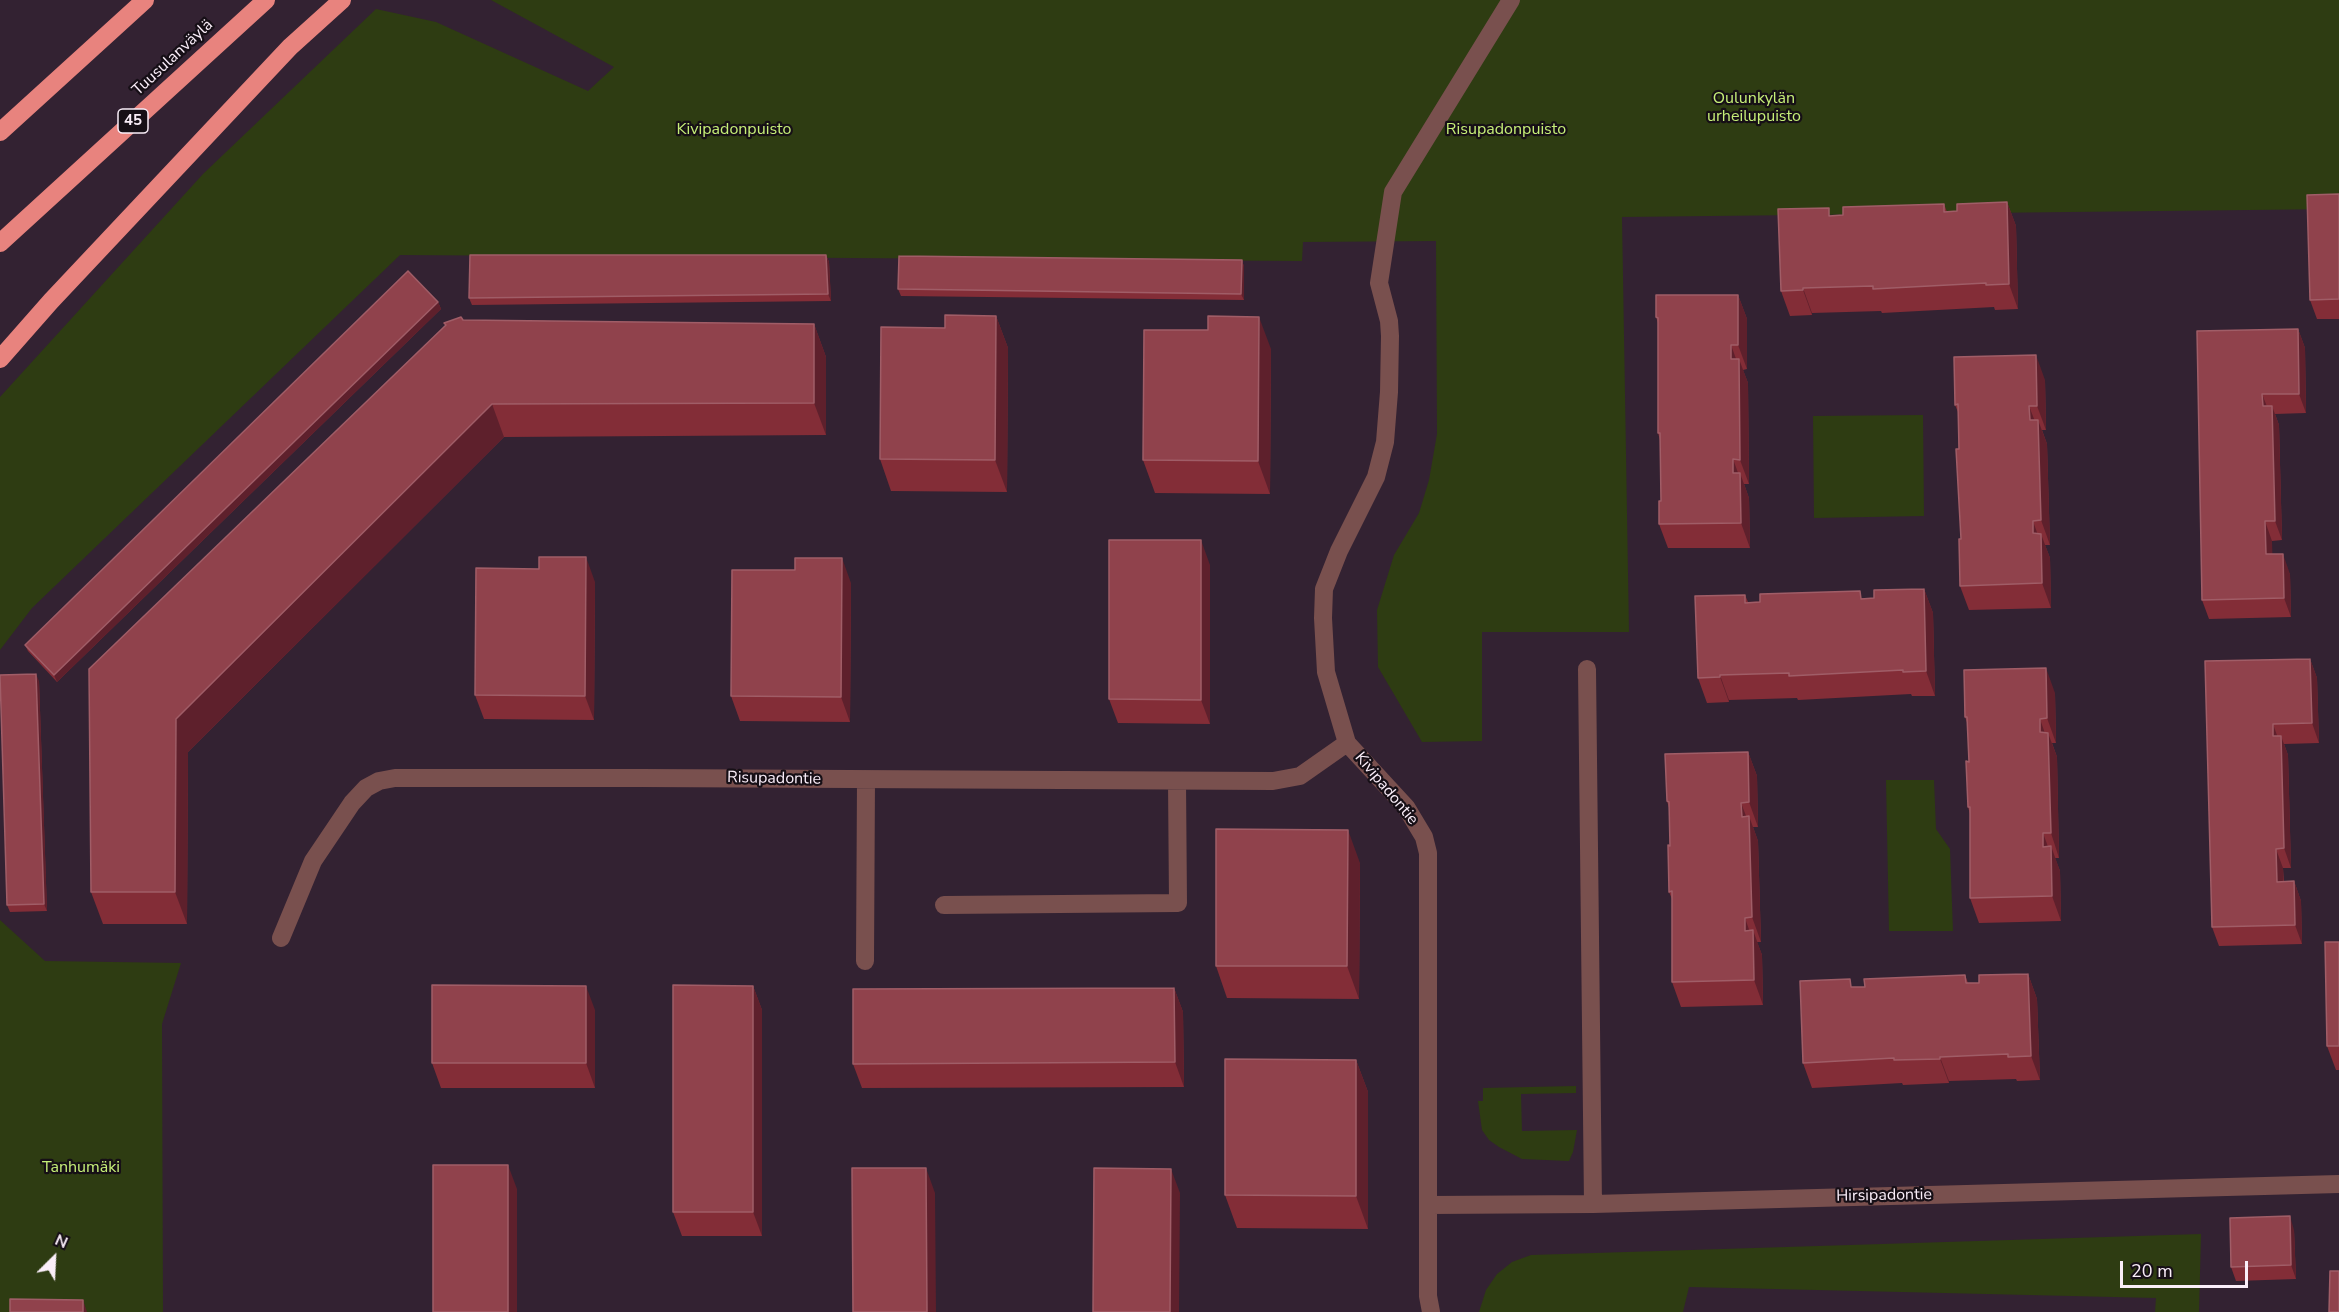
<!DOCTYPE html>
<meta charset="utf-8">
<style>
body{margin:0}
#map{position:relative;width:2339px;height:1312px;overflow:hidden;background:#332232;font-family:"Nunito Sans",sans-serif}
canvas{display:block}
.north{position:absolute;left:24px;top:1228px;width:60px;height:60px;-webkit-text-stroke:4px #160f16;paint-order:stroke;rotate:24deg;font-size:16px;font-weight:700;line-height:24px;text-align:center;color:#faeef9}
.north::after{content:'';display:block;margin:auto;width:21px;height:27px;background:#faeef9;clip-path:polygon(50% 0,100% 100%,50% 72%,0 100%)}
.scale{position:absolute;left:2120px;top:1261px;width:128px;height:27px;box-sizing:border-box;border:3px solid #faeef9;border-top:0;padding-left:8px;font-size:18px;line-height:21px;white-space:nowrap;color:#faeef9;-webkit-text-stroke:4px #160f16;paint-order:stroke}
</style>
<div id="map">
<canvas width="2339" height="1312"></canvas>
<div class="north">N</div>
<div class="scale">20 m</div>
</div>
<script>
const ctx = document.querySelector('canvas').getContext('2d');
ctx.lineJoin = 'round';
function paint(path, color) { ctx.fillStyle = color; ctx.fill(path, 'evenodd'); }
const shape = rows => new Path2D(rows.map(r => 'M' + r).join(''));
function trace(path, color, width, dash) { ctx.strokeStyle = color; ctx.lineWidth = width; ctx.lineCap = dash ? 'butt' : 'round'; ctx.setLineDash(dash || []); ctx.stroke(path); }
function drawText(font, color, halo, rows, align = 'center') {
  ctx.font = font + ' "Nunito Sans",sans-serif'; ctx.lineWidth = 4.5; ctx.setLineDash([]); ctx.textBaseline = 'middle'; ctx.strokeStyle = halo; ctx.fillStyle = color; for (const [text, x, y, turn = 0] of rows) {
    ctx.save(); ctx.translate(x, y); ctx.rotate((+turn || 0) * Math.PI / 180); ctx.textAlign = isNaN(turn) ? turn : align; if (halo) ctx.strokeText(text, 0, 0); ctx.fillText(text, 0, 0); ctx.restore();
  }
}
const green = shape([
 [491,0,2339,0,2339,209,1622,217,1629,632,1482,632,1482,741,1422,742,1378,667,1377,610,1394,555,1419,513,1429,480,1437,434,1436,241,1303,242,1302,261,400,255,32,608,0,650,0,397,203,174,376,9,436,22,588,91,614,67],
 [1923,415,1924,516,1814,518,1813,416],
 [1886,780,1934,780,1936,829,1950,849,1953,931,1889,931],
 [0,920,45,961,181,963,162,1024,163,1312,0,1312],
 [1576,1086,1576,1093,1521,1094,1522,1131,1577,1130,1573,1152,1569,1161,1522,1159,1499,1147,1489,1140,1482,1130,1478,1101,1483,1101,1483,1088],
 [2201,1234,2199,1312,2155,1312,2156,1298,1689,1287,1683,1312,1479,1312,1486,1290,1497,1274,1512,1262,1531,1255]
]);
const minor = shape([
 [1587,669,1593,1204],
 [944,905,1178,903,1177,782],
 [281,938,313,861,352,803,366,788,379,781,395,778,641,778,1273,781,1300,776,1347,743],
 [865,961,866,780],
 [1429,1205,1593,1204,2339,1184],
 [1431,1312,1428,1296,1428,853,1424,837,1406,807,1347,743,1326,672,1323,618,1324,589,1339,551,1376,477,1385,442,1389,392,1390,336,1389,321,1379,283,1393,192,1511,0]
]);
const highway = shape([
 [0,132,145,0],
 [0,243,266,0],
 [0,359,51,301,290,47,342,0]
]);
const wall = shape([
 [2339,194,2339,319,2317,319,2310,300],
 [2007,202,2016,226,2018,309,1995,310,1994,307,1882,313,1881,311,1812,313,1812,315,1790,316,1781,291,1832,216,1944,204,1947,212,1957,211],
 [826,255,829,262,831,301,472,305,469,298],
 [1242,260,1244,267,1244,300,901,296,898,289],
 [1738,295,1747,319,1747,369,1743,370,1748,383,1749,484,1744,484,1749,498,1750,548,1668,548,1659,524,1661,501,1660,440,1658,433,1658,323,1656,317],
 [438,302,441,309,57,682,28,651,25,645],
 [996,316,1008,348,1007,492,891,491,880,459,945,328],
 [463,320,814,324,826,357,826,435,504,437,188,752,187,924,103,924,91,892,446,326,444,323],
 [2298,329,2305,348,2306,413,2275,414,2279,425,2282,540,2272,541,2272,554,2290,574,2291,617,2209,619,2202,600,2197,331],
 [1208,330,1271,349,1270,494,1155,493,1143,460],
 [2045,380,2046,430,2042,430,2047,444,2050,545,2045,545,2050,558,2051,608,1969,610,1960,586,1961,539,1958,412,1955,405],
 [1210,565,1210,724,1118,723,1109,699],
 [595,582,594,720,484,719,475,695],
 [851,583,850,722,740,721,731,696],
 [1924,589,1933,613,1935,696,1912,696,1911,694,1798,700,1797,698,1729,700,1729,702,1707,703,1698,678,1745,595,1748,602,1874,598],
 [2310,659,2317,678,2319,743,2284,744,2288,755,2291,868,2283,868,2284,882,2294,881,2301,901,2302,944,2219,946,2212,927,2205,661],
 [39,681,47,911,10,912,7,905],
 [2055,693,2056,743,2052,743,2057,757,2059,858,2055,858,2060,871,2061,921,1979,923,1970,898,1970,814,1968,807,1969,762,1968,725,1965,717],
 [1748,752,1757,776,1758,827,1753,827,1758,841,1761,942,1757,942,1762,955,1763,1005,1681,1007,1672,982,1672,899,1669,892,1670,846,1669,808,1667,801],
 [1360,863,1359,999,1227,998,1216,966],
 [2339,942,2339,1070,2336,1070,2327,1046],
 [2028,974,2037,999,2040,1080,2017,1081,2016,1079,1949,1081,1949,1083,1903,1085,1902,1083,1812,1088,1803,1063,1865,987,1965,975,1968,983,1979,983],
 [753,986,762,1010,762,1236,682,1236,673,1212],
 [1174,988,1183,1012,1184,1087,862,1088,853,1064],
 [595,1010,595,1088,441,1088,432,1063],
 [1356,1060,1368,1092,1368,1229,1237,1228,1225,1195],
 [2294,1230,2296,1279,2236,1281,2231,1267]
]);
const shadedWall = shape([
 [2007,202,2016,226,2018,309,2009,284],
 [826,255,829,262,831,301,828,294],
 [1242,260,1244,267,1244,300,1241,294],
 [1803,288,1812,313,1812,315,1803,290],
 [1738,295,1747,319,1747,369,1738,345],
 [438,302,441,309,57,682,54,675],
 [996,316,1008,348,1007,492,995,460],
 [1259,317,1271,349,1270,494,1258,461],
 [814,324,826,357,826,435,814,403],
 [2298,329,2305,348,2306,413,2299,394],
 [1731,345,1739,367,1739,359,1748,383,1749,484,1740,460,1731,359],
 [2036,355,2045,380,2046,430,2037,406],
 [2262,394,2270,414,2263,406],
 [492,404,504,437,188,752,187,924,175,892,176,719],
 [2029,406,2038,429,2038,420,2047,444,2050,545,2041,520,2030,420],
 [2272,406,2279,425,2282,540,2275,521],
 [1733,459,1741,481,1740,473,1749,498,1750,548,1741,523,1733,473],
 [2033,521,2041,544,2041,534,2050,558,2051,608,2042,583,2033,533],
 [2265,521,2272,541,2273,574,2266,554],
 [1201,540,1210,565,1210,724,1201,700],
 [2283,554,2290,574,2291,617,2284,598],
 [586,557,595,582,594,720,585,696],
 [842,558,851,583,850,722,841,697],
 [1924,589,1933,613,1935,696,1926,671],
 [2310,659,2317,678,2319,743,2312,723],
 [2046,668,2055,693,2056,743,2047,718],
 [36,674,39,681,47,911,44,904],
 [1720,675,1729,700,1729,702,1720,677],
 [2040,719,2048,742,2048,733,2057,757,2059,858,2051,833],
 [2273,724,2280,744,2273,736],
 [2281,736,2288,755,2291,868,2284,848],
 [1748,752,1757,776,1758,827,1749,802],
 [1741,803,1750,826,1749,816,1758,841,1761,942,1752,917],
 [1348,830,1360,863,1359,999,1347,966],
 [2043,833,2051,855,2051,846,2060,871,2061,921,2052,896,2043,847],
 [2276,849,2283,868,2284,902,2277,882],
 [2294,881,2301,901,2302,944,2295,925],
 [1745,918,1753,941,1753,930,1762,955,1763,1005,1754,980,1745,931],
 [2028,974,2037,999,2040,1080,2031,1056],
 [586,986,595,1010,595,1088,586,1063],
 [753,986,762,1010,762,1236,753,1212],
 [1174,988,1183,1012,1184,1087,1175,1062],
 [1940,1057,1949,1081,1949,1083,1940,1059],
 [1356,1060,1368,1092,1368,1229,1356,1196],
 [508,1165,517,1189,517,1312,508,1312],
 [926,1168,935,1193,936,1312,927,1312],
 [1171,1169,1180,1193,1179,1312,1170,1312],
 [2290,1216,2294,1230,2296,1279,2291,1265],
 [83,1300,87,1312,83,1312]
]);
const building = shape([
 [2339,194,2339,299,2310,300,2307,195,2339,194],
 [2007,202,2009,284,1986,285,1986,283,1873,289,1873,286,1803,288,1803,290,1781,291,1778,209,1829,208,1829,216,1843,215,1843,207,1944,204,1944,212,1957,211,1957,204,2007,202],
 [470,255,826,255,828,294,469,298,470,255],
 [899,256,1242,260,1241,294,898,289,899,256],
 [408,271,438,302,54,675,25,645,408,271],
 [1656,295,1738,295,1738,345,1731,345,1731,359,1739,359,1740,460,1733,459,1733,473,1740,473,1741,523,1659,524,1659,501,1661,501,1660,433,1658,433,1658,318,1656,317,1656,295],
 [945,315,996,316,995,460,880,459,881,327,945,328,945,315],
 [1208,316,1259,317,1258,461,1143,460,1144,330,1208,330,1208,316],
 [461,317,463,320,814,324,814,403,492,404,176,719,175,892,91,892,89,669,446,325,444,323,461,317],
 [2298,329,2299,394,2262,394,2263,406,2272,406,2275,521,2265,521,2266,554,2283,554,2284,598,2202,600,2197,331,2298,329],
 [2036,355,2037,406,2029,406,2030,420,2038,420,2041,520,2033,521,2033,533,2041,534,2042,583,1960,586,1959,539,1961,539,1956,449,1959,449,1958,404,1955,405,1954,357,2036,355],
 [1109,540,1201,540,1201,700,1109,699,1109,540],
 [539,557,586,557,585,696,475,695,476,568,539,569,539,557],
 [795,558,842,558,841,697,731,696,732,570,795,570,795,558],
 [1924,589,1926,671,1903,672,1903,670,1789,676,1789,673,1720,675,1720,677,1698,678,1695,596,1745,595,1745,603,1760,602,1760,594,1860,591,1861,599,1874,598,1874,590,1924,589],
 [2310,659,2312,723,2273,724,2273,736,2281,736,2284,848,2276,849,2277,882,2294,881,2295,925,2212,927,2205,661,2310,659],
 [2046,668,2047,718,2040,719,2040,732,2048,733,2051,833,2043,833,2043,847,2051,846,2052,896,1970,898,1970,807,1968,807,1966,761,1969,762,1967,717,1965,717,1964,670,2046,668],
 [36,674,44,904,7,905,0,675,36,674],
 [1748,752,1749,802,1741,803,1742,817,1749,816,1752,917,1745,918,1745,931,1753,930,1754,980,1672,982,1672,891,1669,892,1668,845,1670,846,1669,802,1667,801,1665,754,1748,752],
 [1216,829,1348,830,1347,966,1216,966,1216,829],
 [2325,942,2339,942,2339,1046,2327,1046,2325,942],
 [2028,974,2031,1056,2008,1057,2008,1054,1940,1057,1940,1059,1894,1060,1894,1058,1803,1063,1800,981,1850,979,1851,987,1865,987,1864,979,1965,975,1966,983,1979,983,1979,975,2028,974],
 [432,985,586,986,586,1063,432,1063,432,985],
 [673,985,753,986,753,1212,673,1212,673,985],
 [1174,988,1175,1062,853,1064,853,989,1174,988],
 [1225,1059,1356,1060,1356,1196,1225,1195,1225,1059],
 [433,1165,508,1165,508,1312,433,1312,433,1165],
 [852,1168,926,1168,927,1312,853,1312,852,1168],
 [1094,1168,1171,1169,1170,1312,1093,1312,1094,1168],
 [2290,1216,2291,1265,2231,1267,2230,1218,2290,1216],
 [2330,1271,2339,1271,2339,1312,2329,1312,2330,1271],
 [10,1299,83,1300,83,1312,10,1312,10,1299]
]);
const shields = [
 [133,121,30]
];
const shieldNames = [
 ["45",133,121]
];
const streetNames = [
 ["Tuusulanväylä",173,58,-43],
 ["Risupadontie",774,779,1],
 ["Kivipadontie",1386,789,50],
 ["Hirsipadontie",1884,1196,-1]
];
const parkNames = [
 ["Oulunkylän",1754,99],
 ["urheilupuisto",1754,117],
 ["Kivipadonpuisto",734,130],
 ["Risupadonpuisto",1506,130],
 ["Tanhumäki",81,1168]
];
paint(green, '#2e3c12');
trace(minor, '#79504e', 18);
trace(highway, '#e8837e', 18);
paint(wall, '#832d37');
paint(shadedWall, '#5e202c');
paint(building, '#90424c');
trace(building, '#a05d67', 1.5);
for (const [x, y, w] of shields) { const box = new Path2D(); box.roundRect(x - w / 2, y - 12, w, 24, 4.5); ctx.fillStyle = '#160f16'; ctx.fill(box); trace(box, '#faeef9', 1.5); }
drawText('bold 15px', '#faeef9', null, shieldNames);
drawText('16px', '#faeef9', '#160f16', streetNames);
drawText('16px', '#c6ef78', '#160f16', parkNames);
</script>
